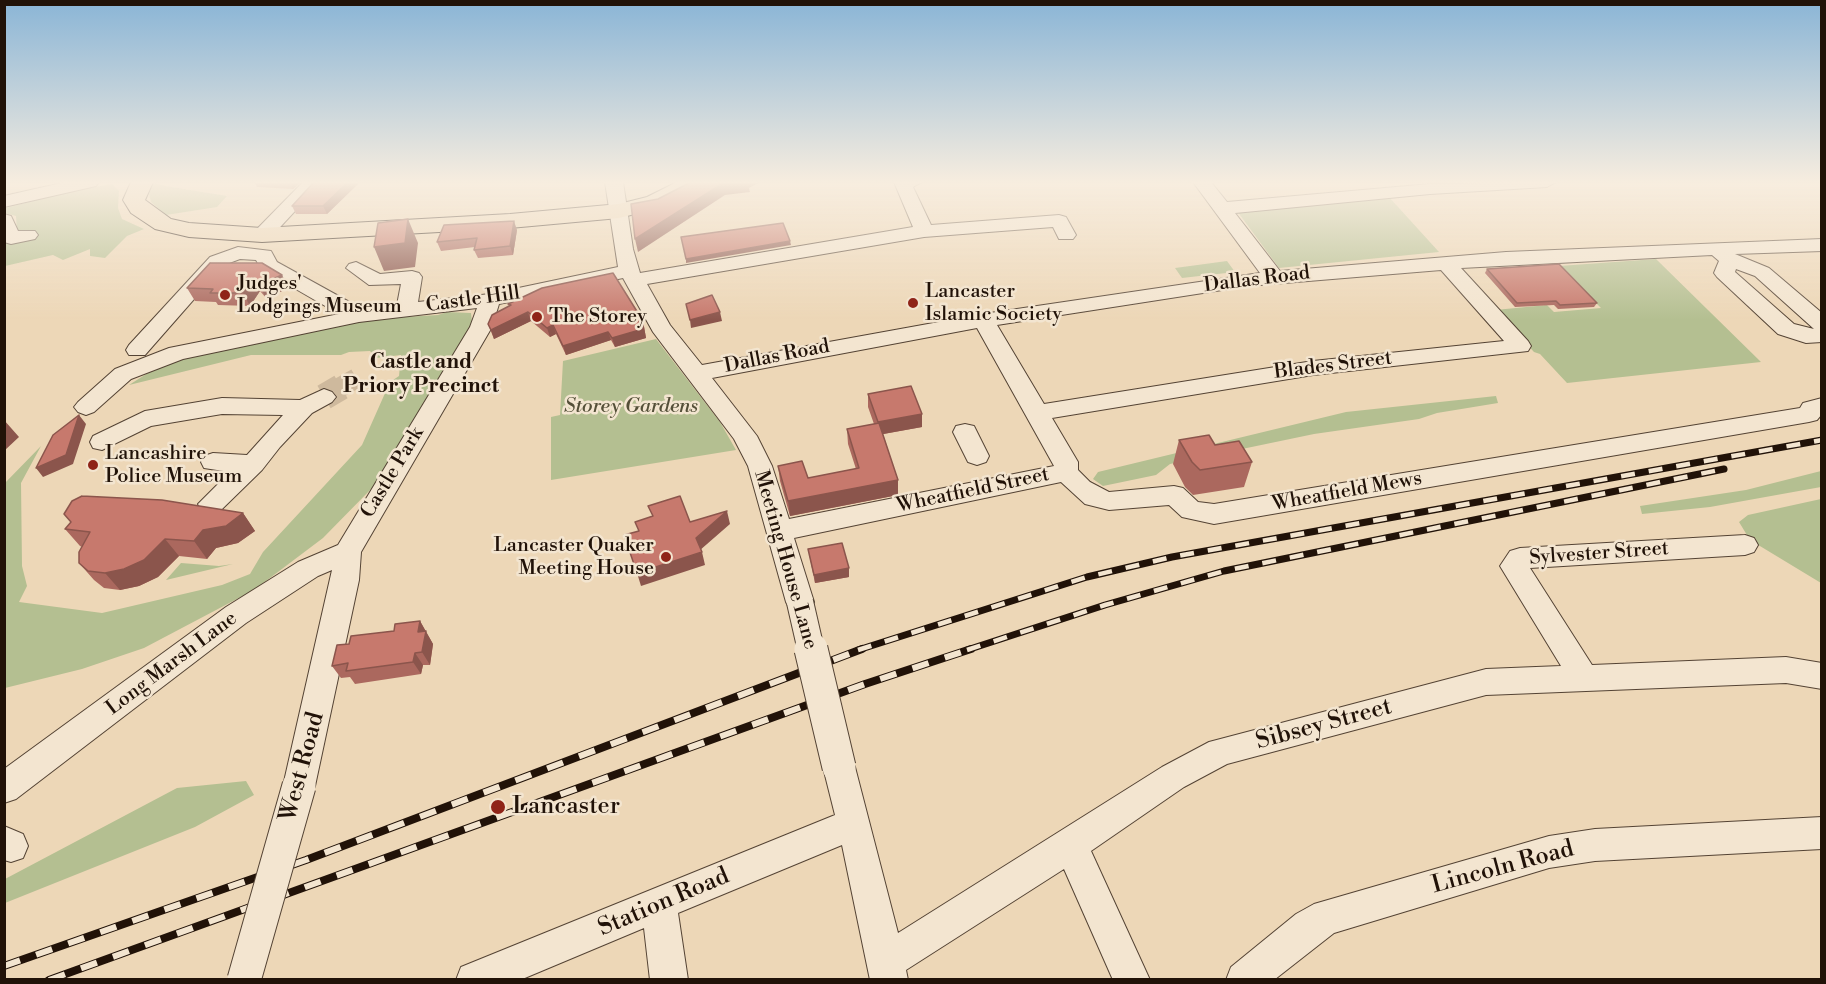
<!DOCTYPE html>
<style>
body{margin:0}
#map{position:relative;width:1826px;height:984px;overflow:hidden;background:#edd7b7;font-family:"Libre Bodoni",serif}
canvas{display:block}
.frame{position:absolute;inset:0;border:6px solid #211208;pointer-events:none}
</style>
<div id="map">
<canvas width="1826" height="984"></canvas>
<div class="frame"></div>
</div>
<script>
const ctx = document.querySelector('canvas').getContext('2d');
ctx.lineJoin = 'round';
function paint(path, color) { ctx.fillStyle = color; ctx.fill(path, 'evenodd'); }
const shape = rows => new Path2D(rows.map(r => 'M' + r).join(''));
function trace(path, color, width, dash) { ctx.strokeStyle = color; ctx.lineWidth = width; ctx.lineCap = dash ? 'butt' : 'round'; ctx.setLineDash(dash || []); ctx.stroke(path); }
function drawText(font, color, halo, rows, align = 'center') {
  ctx.font = font + ' "Libre Bodoni",serif'; ctx.lineWidth = 5; ctx.setLineDash([]); ctx.textBaseline = 'middle'; ctx.strokeStyle = halo; ctx.fillStyle = color; for (const [text, x, y, turn = 0] of rows) {
    ctx.save(); ctx.translate(x, y); ctx.rotate((+turn || 0) * Math.PI / 180); ctx.textAlign = isNaN(turn) ? turn : align; if (halo) ctx.strokeText(text, 0, 0); ctx.fillText(text, 0, 0); ctx.restore();
  }
}
const green = shape([
 [153,183,160,185,227,196,217,207,166,215,151,202,149,194],
 [112,184,119,191,118,208,122,219,144,229,127,236,105,258,90,256,90,249,63,260,53,255,5,266,5,243,14,240,17,231,16,216,5,213,6,208,67,192],
 [1389,197,1439,252,1279,268,1237,211],
 [1656,259,1761,362,1567,383,1540,354,1534,352,1495,310,1547,305,1554,312,1601,308,1559,266],
 [1227,261,1235,272,1182,278,1175,268],
 [447,312,471,313,473,330,440,376,412,427,375,485,323,538,254,590,144,648,82,669,5,688,4,484,41,446,21,483,22,566,27,586,19,602,102,613,222,585,250,574,263,552,362,445,390,382,399,376,401,355,376,358,370,351,349,352,341,355,251,355,129,385,162,364,315,328,385,318,438,315],
 [656,339,720,422,736,450,551,480,551,417,560,415,563,361],
 [1496,396,1498,403,1437,413,1419,419,1314,434,1170,464,1156,475,1103,486,1093,479,1098,472,1346,412],
 [1821,471,1821,487,1710,507,1642,514,1640,506,1746,490],
 [1821,499,1821,583,1750,540,1739,522,1748,515],
 [181,563,219,566,233,564,166,580],
 [246,781,254,795,195,827,5,903,5,879,177,788]
]);
const minorTunnelFar1 = shape([
 [339,388,360,376]
]);
const minorTunnel = shape([
 [324,397,341,387]
]);
const minor = shape([
 [66,182,99,182,96,186,4,207,4,196,66,182],
 [303,182,322,182,269,239,255,239,252,235,255,231,303,182],
 [605,182,623,182,633,249,640,273,913,227,894,182,922,182,913,187,931,225,1059,215,1066,217,1076,235,1073,239,1059,239,1053,227,924,237,647,284,670,325,702,365,983,314,1260,273,1193,182,1211,182,1227,202,1430,184,1556,182,1547,187,1430,194,1235,213,1280,271,1506,252,1822,239,1822,251,1735,254,1769,268,1822,313,1822,342,1806,343,1778,334,1717,277,1714,273,1719,261,1712,255,1461,268,1528,341,1531,346,1528,351,1313,375,1052,418,1078,462,1078,470,1090,482,1109,492,1174,486,1183,488,1198,502,1214,504,1800,408,1803,403,1822,398,1822,414,1817,420,1809,422,1214,524,1182,517,1169,505,1109,510,1085,504,1061,482,794,538,814,602,810,610,800,613,790,610,786,602,748,466,734,439,653,332,623,278,499,304,492,327,361,552,359,580,315,786,311,797,299,801,287,797,283,786,332,570,318,576,246,623,16,799,4,803,4,769,226,607,298,562,338,545,470,327,477,308,359,322,183,359,131,379,94,412,86,415,78,412,74,407,78,402,115,369,169,348,339,314,261,269,256,260,240,259,224,265,145,355,129,355,126,350,129,345,210,257,238,247,271,251,277,262,362,309,397,305,401,284,369,285,346,268,349,264,356,262,380,274,412,271,419,273,422,277,418,302,490,294,618,267,605,182],
 [1736,269,1755,276,1814,329,1794,324,1735,272,1736,269],
 [1441,270,1504,341,1313,361,1044,404,997,325,1248,286,1441,270],
 [977,328,1054,466,789,519,772,466,757,436,712,378,977,328],
 [4,214,11,216,18,231,35,231,38,235,35,239,11,244,4,242,4,214],
 [324,389,332,392,336,397,332,402,312,413,280,447,262,470,220,511,211,513,202,511,198,504,230,472,204,468,201,462,204,456,213,453,247,455,283,415,222,414,151,426,102,450,93,448,90,442,93,436,145,411,222,398,300,400,324,389],
 [965,424,974,426,989,456,986,462,977,465,968,462,953,432,956,426,965,424],
 [1745,535,1754,538,1758,545,1754,552,1745,555,1530,568,1592,665,1786,657,1822,663,1822,689,1786,683,1486,695,1227,764,1184,787,1091,851,1150,980,1113,980,1064,869,906,970,908,980,870,980,842,845,678,913,688,980,650,980,644,928,520,980,456,980,461,967,835,815,823,767,828,757,839,752,850,757,855,767,898,933,1162,767,1209,742,1486,669,1561,666,1500,566,1510,551,1520,548,1745,535],
 [1822,817,1822,849,1595,861,1549,868,1334,933,1274,980,1226,980,1231,967,1296,914,1314,904,1549,836,1595,829,1822,817],
 [4,826,23,834,28,846,23,858,11,862,4,860,4,826]
]);
const major = shape([
 [131,182,153,182,145,200,171,219,189,223,262,228,510,214,619,204,647,197,677,182,706,182,703,187,663,207,619,218,510,228,262,242,189,237,155,229,131,213,123,200,131,182]
]);
const railFar1 = shape([
 [858,650,1087,577,1172,557,1822,440],
 [967,650,1105,605,1224,571,1724,469]
]);
const rail = shape([
 [4,966,306,860,862,649],
 [49,980,865,684,971,649]
]);
const minorBridgeFar1 = shape([
 [800,602,811,650]
]);
const minorBridge = shape([
 [811,649,839,767],
 [244,980,299,786]
]);
const wall = shape([
 [254,182,301,182,293,189,257,187],
 [314,182,360,182,327,214,296,214,292,206],
 [517,230,513,255,478,258,474,250,475,247,441,251,437,242],
 [210,263,289,288,266,298,260,291,250,306,218,305,216,302,195,301,187,288],
 [1487,269,1597,303,1594,307,1558,309,1554,305,1515,307,1485,273],
 [508,304,643,321,646,338,615,347,611,340,566,355,556,334,550,337,531,321,494,339,488,324,509,306],
 [868,394,922,414,922,427,883,434,898,480,898,495,790,516,780,481,778,466,808,478,856,469,848,444,847,429,874,424,868,407],
 [1179,440,1215,445,1252,462,1244,487,1193,495,1185,487,1173,464],
 [243,513,255,531,238,543,216,548,207,559,179,556,158,577,139,586,120,590,104,588,94,580,79,563,82,547,80,546,65,529],
 [808,549,849,577,815,583],
 [420,621,433,644,430,665,423,665,421,674,355,684,350,677,341,678,332,666,394,631]
]);
const shadedWall = shape([
 [290,182,301,182,293,189],
 [348,182,360,182,327,214,323,206],
 [724,182,760,182,749,188,750,192,725,195,638,252,635,239],
 [408,219,418,243,415,267,384,271,374,247],
 [514,221,517,230,513,255,510,246],
 [790,241,791,245,686,263,686,259],
 [282,275,289,288,266,298,259,285],
 [253,278,260,291,250,306,243,293],
 [528,312,531,321,494,339,491,330],
 [720,312,722,321,691,328,690,320],
 [643,321,646,338,615,347,612,338,639,322],
 [553,325,556,334,550,337,547,328],
 [608,332,611,340,566,355,563,346],
 [922,414,922,427,878,435,878,422],
 [79,415,86,424,73,464,43,477,36,468],
 [4,420,19,437,4,451],
 [898,480,898,495,790,516,788,501],
 [727,511,730,524,699,551,696,538],
 [243,513,255,531,238,543,216,548,207,559,194,541,203,530],
 [165,539,179,556,158,577,139,586,120,590,105,573],
 [702,552,705,565,641,586,637,573],
 [849,568,849,577,815,583,814,575],
 [420,621,433,644,430,665,422,652,418,632],
 [415,653,423,665,421,674,413,662]
]);
const building = shape([
 [314,182,348,182,323,206,292,206,314,182],
 [691,182,725,182,635,239,631,204,658,199,691,182],
 [408,219,405,243,374,247,378,223,408,219],
 [514,221,510,246,474,250,477,238,437,242,444,225,514,221],
 [783,223,790,241,686,259,681,237,783,223],
 [210,263,262,263,282,275,259,285,253,278,243,293,210,293,213,289,187,288,210,263],
 [1559,264,1597,303,1560,305,1556,301,1517,303,1487,269,1559,264],
 [613,273,643,321,639,322,643,329,612,338,608,332,563,346,553,325,547,328,528,312,491,330,488,324,492,315,511,305,508,304,542,288,613,273],
 [712,295,720,312,690,320,686,304,712,295],
 [911,386,922,414,878,422,868,394,911,386],
 [79,415,66,455,36,468,53,435,79,415],
 [879,423,898,480,788,501,778,466,802,461,808,478,859,468,847,429,879,423],
 [1209,435,1215,445,1239,441,1252,462,1200,470,1192,462,1179,440,1209,435],
 [82,496,162,500,243,513,226,526,203,530,194,541,165,539,144,560,124,569,105,573,88,571,79,563,79,552,90,532,65,529,71,522,64,514,72,501,82,496],
 [680,496,690,522,727,511,696,538,702,552,637,573,624,535,639,531,635,522,653,516,648,506,680,496],
 [842,543,849,568,814,575,808,549,842,543],
 [420,621,418,632,426,631,422,652,415,653,413,662,346,671,348,663,332,666,337,645,349,644,351,636,394,631,395,624,420,621]
]);
const markers = [
 [225,295,6,"#8f2418"],
 [913,303,6,"#8f2418"],
 [537,317,6,"#8f2418"],
 [93,465,6,"#8f2418"],
 [666,557,6,"#8f2418"],
 [498,807,8,"#8f2418"]
];
const streetNames = [
 ["Dallas Road",1257,280,-7],
 ["Castle Hill",473,300,-8],
 ["Dallas Road",777,357,-11],
 ["Blades Street",1333,366,-7],
 ["Castle Park",393,473,-59],
 ["Wheatfield Street",973,491,-12],
 ["Wheatfield Mews",1347,492,-10],
 ["Sylvester Street",1599,554,-4],
 ["Meeting House Lane",785,560,74],
 ["Long Marsh Lane",172,664,-37]
];
const poiNames = [
 ["Judges'",237,284],
 ["Lodgings Museum",237,307],
 ["Lancaster",925,292],
 ["Islamic Society",925,315],
 ["The Storey",549,317],
 ["Lancashire",105,454],
 ["Police Museum",105,477],
 ["Lancaster Quaker",654,546,"right"],
 ["Meeting House",654,569,"right"]
];
const parkNames = [
 ["Storey Gardens",631,407]
];
const neighbourhoodNames = [
 ["Castle and",421,363],
 ["Priory Precinct",421,387]
];
const nearStreetnames = [
 ["Sibsey Street",1324,725,-15],
 ["West Road",303,767,-75],
 ["Lincoln Road",1503,868,-15],
 ["Station Road",664,903,-23]
];
const nearPoinames = [
 ["Lancaster",512,807]
];
paint(green, '#b4bf91');
trace(minorTunnelFar1, '#ceb99d', 20, [20, 10]);
trace(minorTunnel, '#ceb99d', 26, [26, 13]);
trace(minor, '#544334', 2);
trace(major, '#211208', 2);
paint(minor, '#f3e5d0');
paint(major, '#edd7b7');
trace(railFar1, '#211208', 7);
trace(rail, '#211208', 8);
trace(railFar1, '#f3e5d0', 4.5, [14]);
trace(rail, '#f3e5d0', 6, [17]);
trace(minorBridgeFar1, '#544334', 28, []);
trace(minorBridge, '#544334', 35, []);
trace(minorBridgeFar1, '#f3e5d0', 26);
trace(minorBridge, '#f3e5d0', 33);
paint(wall, '#ab685e');
paint(shadedWall, '#8b554c');
paint(building, '#c7796d');
trace(building, '#8b554c', 1.5);
const sky = ctx.createLinearGradient(0, 0, 0, 320);
sky.addColorStop(0, '#8ab5d6');
sky.addColorStop(0.57, '#f7eddf');
sky.addColorStop(1, '#f7eddf00');
ctx.fillStyle = sky;
ctx.fillRect(0, 0, 1826, 320);
for (const [x, y, r, color] of markers) { const dot = new Path2D(); dot.arc(x, y, r, 0, 2 * Math.PI); ctx.fillStyle = color; ctx.fill(dot); trace(dot, '#f3e5d0', 2); }
drawText('20px', '#211208', '#f3e5d0', streetNames);
drawText('20px', '#211208', '#f3e5d0', poiNames, 'left');
drawText('italic 20px', '#544f38', '#f3e5d0', parkNames);
drawText('bold 21px', '#211208', '#f3e5d0', neighbourhoodNames);
drawText('24px', '#211208', '#f3e5d0', nearStreetnames);
drawText('24px', '#211208', '#f3e5d0', nearPoinames, 'left');
</script>
